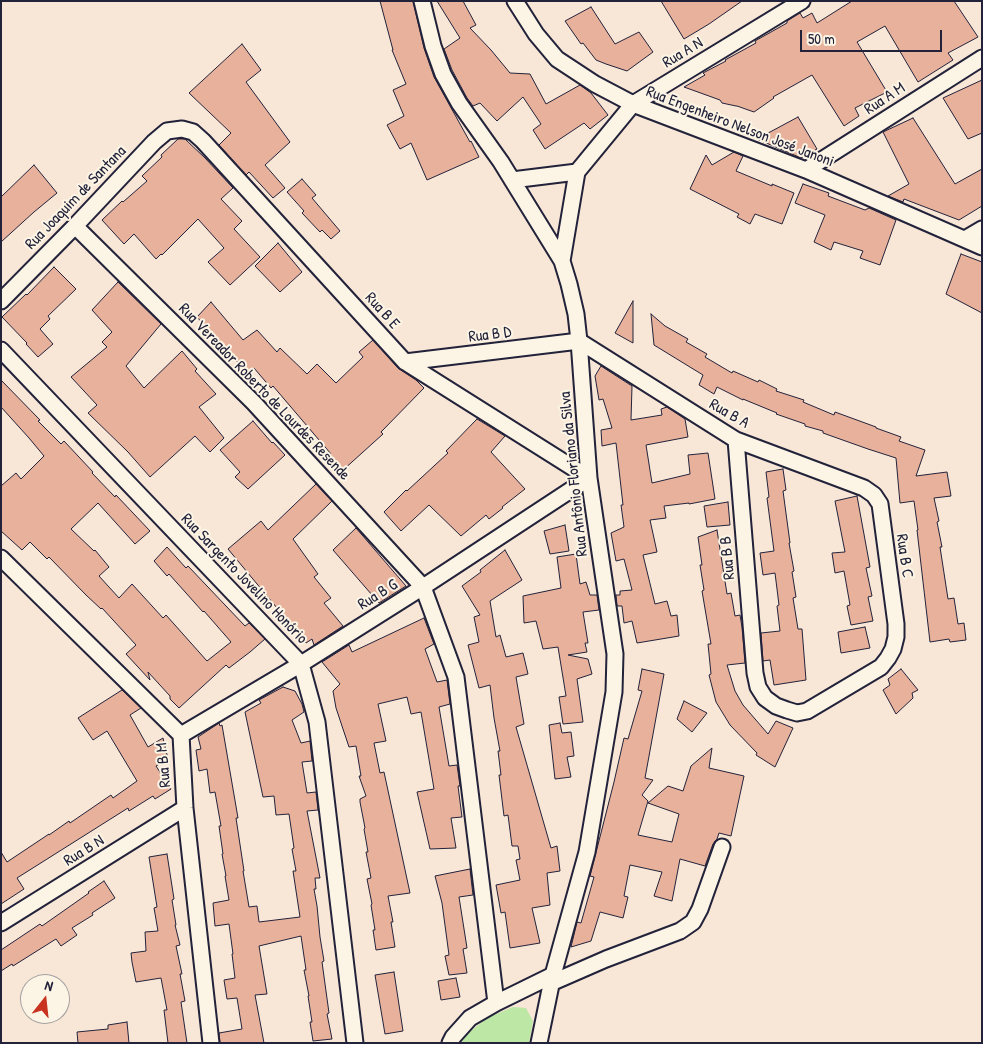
<!DOCTYPE html>
<meta charset="utf-8">
<style>
body{margin:0}
#map{position:relative;width:983px;height:1044px;overflow:hidden;background:#f8e7d6;font-family:"Patrick Hand",sans-serif}
canvas{display:block}
.frame{position:absolute;inset:0;border:2px solid #22223b;pointer-events:none}
.north{position:absolute;left:20px;top:974px;width:50px;height:50px;box-sizing:border-box;background:#fcf5e5;border:1px solid #a5a1a1;border-radius:50%;rotate:16deg;font-size:14px;font-weight:700;line-height:20px;text-align:center;color:#22223b}
.north::after{content:'';display:block;margin:auto;width:18px;height:22px;background:#c8321e;clip-path:polygon(50% 0,100% 100%,50% 72%,0 100%)}
.scale{position:absolute;left:800px;top:30px;width:142px;height:22px;box-sizing:border-box;border:2px solid #22223b;border-top:0;padding-left:6px;font-size:15px;line-height:18px;white-space:nowrap;color:#22223b;-webkit-text-stroke:4px #fcf5e5;paint-order:stroke}
</style>
<div id="map">
<canvas width="983" height="1044"></canvas>
<div class="frame"></div>
<div class="north">N</div>
<div class="scale">50 m</div>
</div>
<script>
const ctx = document.querySelector('canvas').getContext('2d');
ctx.lineJoin = 'round';
function paint(path, color) { ctx.fillStyle = color; ctx.fill(path, 'evenodd'); }
const shape = rows => new Path2D(rows.map(r => 'M' + r).join(''));
function trace(path, color, width, dash) { ctx.strokeStyle = color; ctx.lineWidth = width; ctx.lineCap = dash ? 'butt' : 'round'; ctx.setLineDash(dash || []); ctx.stroke(path); }
function drawText(font, color, halo, rows, align = 'center') {
  ctx.font = font + ' "Patrick Hand",sans-serif'; ctx.lineWidth = 4; ctx.setLineDash([]); ctx.textBaseline = 'middle'; ctx.strokeStyle = halo; ctx.fillStyle = color; for (const [text, x, y, turn = 0] of rows) {
    ctx.save(); ctx.translate(x, y); ctx.rotate((+turn || 0) * Math.PI / 180); ctx.textAlign = isNaN(turn) ? turn : align; if (halo) ctx.strokeText(text, 0, 0); ctx.fillText(text, 0, 0); ctx.restore();
  }
}
const green = shape([
 [513,1007,526,1008,533,1021,529,1043,461,1043,467,1034,487,1018]
]);
const building = shape([
 [380,1,413,1,424,48,434,77,470,142,471,141,479,157,427,180,411,143,400,149,387,125,404,116,393,90,406,84,392,50,393,50,380,1],
 [437,1,463,1,476,25,470,28,491,50,510,73,530,74,546,104,580,85,591,93,608,115,590,129,584,123,545,149,533,130,541,124,523,97,497,121,480,103,473,106,467,98,452,70,444,49,460,38,437,1],
 [661,1,742,1,709,24,684,39,661,1],
 [852,1,954,1,978,37,948,53,953,60,918,82,885,26,857,42,887,92,855,108,859,116,844,126,812,75,773,97,774,98,754,112,737,106,736,106,722,103,720,100,684,87,705,75,703,73,726,61,725,60,756,43,755,41,787,23,787,21,800,13,803,18,812,13,817,23,852,1],
 [591,7,615,44,639,32,653,52,627,71,606,64,596,60,583,43,581,44,565,21,591,7],
 [242,44,261,70,246,82,290,142,265,165,285,188,273,198,249,172,246,175,219,145,231,133,189,93,242,44],
 [982,80,982,133,968,139,943,98,982,80],
 [798,117,817,149,801,158,757,139,798,117],
 [913,118,955,184,982,169,982,206,959,220,904,199,903,202,888,196,909,184,883,132,913,118],
 [178,139,185,139,205,158,233,188,221,199,242,221,234,229,260,257,230,285,208,262,224,248,198,219,162,255,161,254,156,259,134,234,124,244,102,220,122,201,123,202,147,181,142,176,162,157,161,155,178,139],
 [734,152,743,156,736,171,772,186,772,184,794,193,782,224,755,214,750,224,737,217,739,214,690,189,706,155,712,165,734,152],
 [34,165,57,193,34,212,1,242,1,197,34,165],
 [302,179,316,195,312,198,340,231,331,239,322,230,320,232,302,213,304,211,287,192,302,179],
 [803,184,829,193,828,196,865,210,869,208,896,220,880,265,860,258,863,251,834,242,831,250,814,242,825,215,795,203,803,184],
 [278,243,302,272,280,292,255,266,278,243],
 [961,254,982,262,982,313,946,294,961,254],
 [54,267,76,289,48,316,50,319,40,329,53,344,38,357,26,344,27,343,2,317,26,294,27,295,54,267],
 [118,282,161,324,126,366,144,388,182,351,197,369,195,371,216,394,199,407,224,438,210,452,195,436,150,477,128,452,88,413,97,405,71,377,107,347,102,342,112,332,92,310,118,282],
 [633,301,633,343,615,333,633,301],
 [211,302,243,340,257,330,277,352,280,348,307,374,317,364,336,383,363,357,359,352,373,340,398,368,416,380,424,388,381,432,383,434,342,471,329,455,331,454,273,386,271,388,254,368,247,373,197,317,211,302],
 [651,314,665,326,688,339,686,342,707,354,705,357,732,373,733,371,758,382,759,380,777,389,776,391,804,400,803,402,834,415,835,412,876,427,876,428,901,437,899,441,925,450,916,476,947,472,951,496,934,498,939,521,937,522,942,547,940,547,948,599,954,598,958,624,964,623,966,640,950,642,949,639,930,642,917,530,918,530,914,501,900,503,896,458,868,449,823,433,823,431,805,426,805,424,776,414,777,413,743,399,743,400,717,387,714,394,699,385,703,375,654,345,651,314],
 [601,366,632,386,631,420,662,415,661,409,667,407,685,419,688,437,646,445,652,483,690,474,688,455,708,453,715,499,689,504,689,503,664,506,666,518,650,520,657,552,643,555,655,604,667,601,671,616,677,615,679,636,637,643,632,621,624,623,622,606,617,606,616,595,620,595,620,591,632,590,624,559,616,561,611,533,624,527,621,505,623,505,616,443,602,446,601,430,612,428,603,399,599,400,595,376,601,366],
 [1,380,40,420,38,421,61,444,64,441,93,472,92,473,115,497,116,495,150,531,135,544,98,503,71,529,94,551,95,550,109,567,99,576,119,598,132,584,163,618,166,615,207,661,231,642,204,611,203,612,169,574,167,576,154,561,167,547,186,568,188,566,245,626,249,623,265,639,250,652,229,668,226,665,179,708,170,699,170,696,148,672,150,680,126,654,136,645,102,608,101,609,86,595,49,557,47,559,30,542,22,550,1,531,1,486,16,473,21,479,44,456,29,438,1,407,1,380],
 [477,419,505,436,491,452,525,489,502,507,503,508,489,519,486,515,461,536,429,505,401,531,384,512,406,490,407,491,448,453,446,451,477,419],
 [253,421,272,443,273,442,285,455,248,489,235,477,240,472,220,450,253,421],
 [783,469,786,490,783,491,790,543,789,543,794,571,792,572,796,597,793,598,798,629,802,629,806,680,774,685,770,660,763,661,761,633,780,631,777,606,779,605,775,573,763,575,760,553,774,551,767,498,769,497,766,472,783,469],
 [316,484,332,501,293,539,318,574,314,577,331,598,324,603,343,626,314,645,312,639,306,643,228,549,261,521,268,530,316,484],
 [857,496,870,567,866,568,872,596,868,597,873,621,851,625,847,606,850,605,844,571,835,573,832,553,845,552,835,501,857,496],
 [728,502,730,525,707,527,704,506,728,502],
 [565,525,569,551,550,554,544,531,565,525],
 [356,528,406,586,379,603,333,550,356,528],
 [717,530,727,594,731,593,735,616,740,615,742,627,745,663,727,665,735,691,743,705,768,734,776,721,793,728,775,767,756,755,757,753,730,725,716,702,709,675,711,674,708,644,711,644,702,591,704,590,700,565,702,565,698,537,717,530],
 [505,550,522,580,490,601,496,637,500,635,506,657,523,653,528,674,516,677,524,724,516,727,551,848,557,846,560,871,547,873,550,905,532,908,540,943,510,948,505,912,501,913,496,885,520,880,516,860,520,859,518,846,512,846,508,815,504,816,499,775,501,775,498,751,500,751,494,718,490,685,479,688,468,645,479,642,474,617,480,615,462,586,481,572,480,570,505,550],
 [576,554,580,584,586,582,590,595,597,595,599,610,583,612,588,643,585,643,587,652,568,655,588,659,592,674,577,679,583,722,563,724,559,697,566,696,558,647,543,649,536,621,524,623,523,596,561,588,557,557,576,554],
 [424,618,434,644,425,649,437,682,447,680,450,704,439,707,449,766,457,765,460,786,458,786,462,817,451,818,456,848,430,849,417,792,434,789,421,712,411,714,407,697,378,704,386,741,374,743,380,773,384,772,410,893,388,896,393,922,391,922,395,947,376,950,373,930,375,930,371,905,372,904,367,879,371,878,366,852,368,852,364,829,365,828,360,802,360,799,366,796,359,776,361,776,356,746,349,747,336,708,333,691,340,684,322,662,349,645,352,652,424,618],
 [865,627,870,648,841,653,838,632,865,627],
 [642,669,664,674,645,778,653,780,642,795,648,801,638,835,672,842,679,814,648,803,668,786,683,791,691,766,712,748,709,768,744,776,731,836,719,833,717,839,713,844,705,866,680,859,672,901,654,896,662,872,630,865,624,896,628,897,623,918,600,912,591,941,571,947,577,922,581,923,594,877,590,876,614,782,624,738,628,739,642,691,638,690,642,669],
 [901,669,918,690,912,693,913,698,896,714,883,690,890,685,888,679,901,669],
 [283,687,295,691,302,704,304,712,292,720,301,743,310,741,312,761,302,762,307,793,316,792,318,810,307,811,320,878,315,878,316,889,314,889,317,906,320,937,324,961,322,962,329,1013,327,1014,332,1039,313,1041,310,1022,312,1022,308,996,309,996,304,970,306,970,301,936,259,946,267,994,255,995,264,1043,220,1043,219,1033,242,1029,237,998,227,999,224,980,235,978,232,954,233,954,229,924,215,926,213,903,229,900,225,876,226,876,222,854,223,854,219,826,221,826,215,792,210,793,207,769,199,771,196,750,201,749,198,737,219,723,220,726,222,725,238,818,236,818,244,871,243,871,249,907,257,906,259,922,300,917,293,871,296,871,292,849,294,848,289,814,276,815,274,796,263,797,245,712,261,703,259,700,283,687],
 [122,690,141,708,130,715,148,747,163,738,168,759,156,766,171,789,155,799,153,796,129,811,128,808,17,878,24,889,1,904,1,852,7,862,49,834,49,835,69,821,70,823,111,795,113,798,137,781,107,731,93,740,78,718,122,690],
 [684,701,707,713,692,732,677,719,684,701],
 [560,723,562,733,571,732,574,756,567,757,571,777,555,779,549,725,560,723],
 [167,854,174,899,172,900,176,925,175,925,180,945,176,946,182,974,180,974,185,1001,181,1002,187,1043,168,1043,164,1010,167,1010,161,978,136,982,132,962,131,953,146,951,145,932,158,931,154,908,157,907,149,857,167,854],
 [470,869,473,895,459,897,467,948,463,949,467,973,449,975,445,956,449,955,442,903,435,876,470,869],
 [104,881,115,898,92,913,93,915,72,928,77,935,61,946,56,939,13,966,12,964,1,971,1,950,40,924,42,926,89,893,88,892,104,881],
 [394,972,403,1031,385,1034,375,975,394,972],
 [456,978,460,997,441,1000,438,981,456,978],
 [127,1022,129,1043,78,1043,77,1032,108,1029,108,1025,127,1022]
]);
const minor = shape([
 [422,1,433,46,443,74,459,103,501,162,562,261,569,284,576,314,579,341,589,478,615,654,614,692,587,852,553,975,539,1043],
 [515,1,536,34,557,59,595,84,633,104,806,170,982,247],
 [806,170,982,58],
 [577,172,633,104,802,1],
 [512,180,577,172],
 [75,226,254,403,423,587,456,677,496,1003],
 [965,239,982,229],
 [562,261,577,172],
 [1,301,75,226,154,142,167,131,182,129,193,132,203,141,405,362,589,478],
 [1,350,301,664,317,722,355,1043],
 [405,362,579,341,736,440,864,488,874,495,880,504,896,624,896,637,893,649,888,658,881,667,807,711,797,713,787,710,776,706,765,698,758,687,755,673,736,440],
 [1,558,181,735,185,808,211,1043],
 [181,735,301,664,423,587,589,478],
 [1,923,185,808],
 [551,983,606,959,680,931,693,922,700,909,722,847],
 [450,1043,453,1037,470,1018,496,1003,553,975]
]);
const streetNames = [
 ["Rua A N",683,53,-31],
 ["Rua A M",885,99,-33],
 ["Rua Engenheiro Nelson José Janoni",740,127,21],
 ["Rua Joaquim de Santana",76,198,-46],
 ["Rua B E",382,311,48],
 ["Rua B D",490,335,-7],
 ["Rua Vereador Roberto de Lourdes Resende",264,392,46],
 ["Rua B A",729,414,30],
 ["Rua Antônio Floriano da Silva",574,474,-96],
 ["Rua B C",904,556,82],
 ["Rua B B",728,558,-95],
 ["Rua Sargento Jovelino Honório",244,579,46],
 ["Rua B G",378,595,-32],
 ["Rua B M",164,765,-95],
 ["Rua B N",84,851,-32]
];
paint(green, '#bce7a4');
paint(building, '#e7b19b');
trace(building, '#22223b', 1);
trace(minor, '#22223b', 19);
trace(minor, '#fcf5e5', 15);
drawText('16px', '#22223b', '#fcf5e5', streetNames);
</script>
